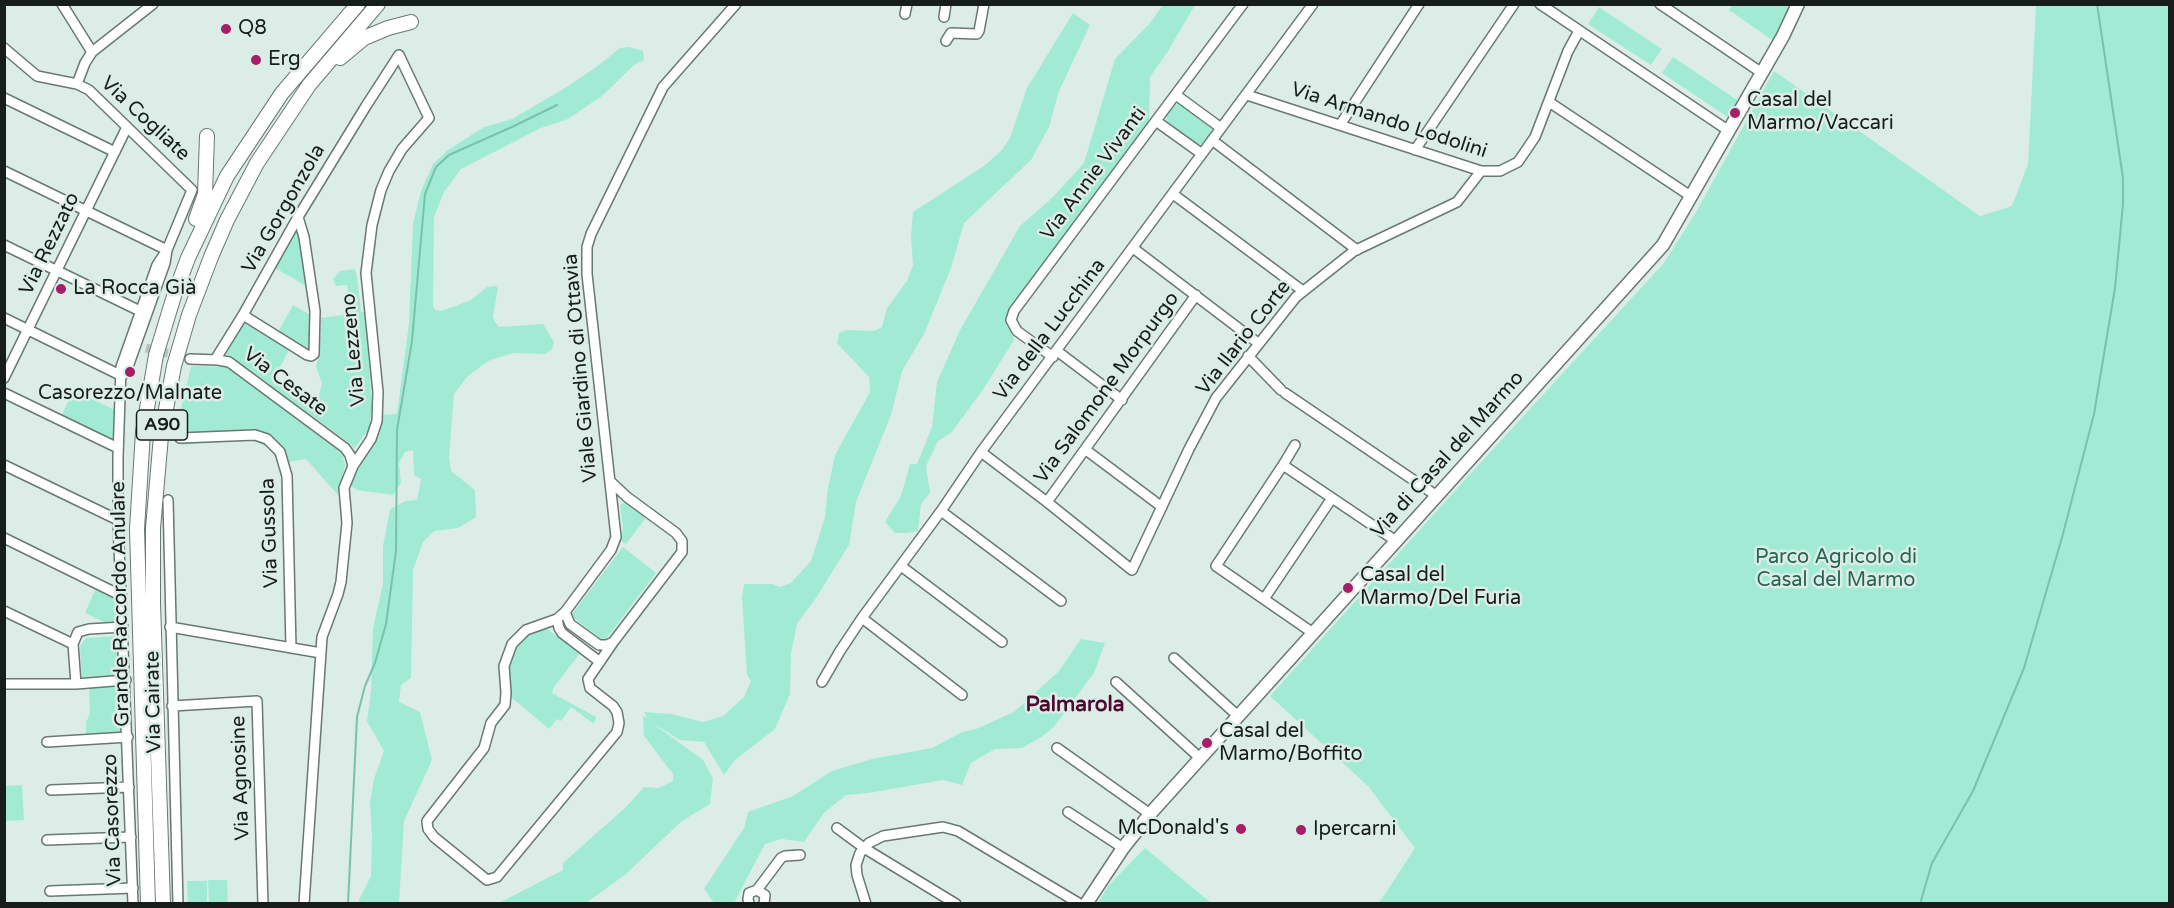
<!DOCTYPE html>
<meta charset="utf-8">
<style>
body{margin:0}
#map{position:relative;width:2174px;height:908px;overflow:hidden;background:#dcede7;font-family:"Varela Round",sans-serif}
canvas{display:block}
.frame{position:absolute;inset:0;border:6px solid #171d1b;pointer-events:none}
</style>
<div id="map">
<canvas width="2174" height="908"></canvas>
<div class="frame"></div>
</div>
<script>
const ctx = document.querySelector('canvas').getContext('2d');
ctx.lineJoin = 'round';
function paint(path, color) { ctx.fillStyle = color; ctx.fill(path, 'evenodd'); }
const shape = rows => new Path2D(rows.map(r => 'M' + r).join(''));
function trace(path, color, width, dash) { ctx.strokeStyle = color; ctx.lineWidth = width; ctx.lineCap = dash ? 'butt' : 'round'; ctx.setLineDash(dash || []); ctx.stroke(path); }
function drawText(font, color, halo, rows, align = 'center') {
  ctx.font = font + ' "Varela Round",sans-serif'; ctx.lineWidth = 5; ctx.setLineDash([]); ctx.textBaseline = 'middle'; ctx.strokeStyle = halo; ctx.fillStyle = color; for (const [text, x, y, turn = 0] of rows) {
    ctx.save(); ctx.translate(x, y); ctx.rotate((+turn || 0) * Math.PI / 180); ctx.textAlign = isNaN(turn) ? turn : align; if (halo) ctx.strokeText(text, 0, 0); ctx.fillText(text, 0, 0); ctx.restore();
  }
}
const green = shape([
 [1163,5,1195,5,1168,51,1150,77,1149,121,1007,319,1014,340,984,388,952,432,938,441,926,466,930,493,921,504,918,531,908,533,895,533,885,522,901,496,910,464,917,464,932,427,937,382,960,330,1020,226,1052,198,1084,163,1115,59,1150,23],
 [1733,5,1793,5,1775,42,1729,10],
 [2036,5,2169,5,2169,903,1379,903,1415,848,1368,786,1270,696,1462,483,1663,264,1695,214,1774,71,1980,216,2012,206,2028,164],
 [1599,7,1662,49,1651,65,1588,24],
 [1073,13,1090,25,1059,91,1049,127,1031,160,964,223,951,268,924,334,902,371,891,415,856,502,849,545,816,598,797,624,791,653,790,694,775,729,735,760,724,775,704,742,680,740,651,722,703,760,713,778,710,804,682,821,626,874,586,903,499,903,563,870,563,863,626,807,644,787,658,788,673,781,673,774,644,736,643,716,647,718,644,712,672,714,703,722,723,716,744,697,751,681,747,675,742,598,744,584,772,584,780,587,791,583,811,561,825,517,828,488,835,455,870,392,869,377,837,343,839,333,846,330,874,331,882,327,887,308,907,281,913,265,911,237,913,212,984,166,1002,150,1010,138,1027,88],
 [629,47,643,51,644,60,634,65,602,96,568,119,541,128,461,169,444,192,434,217,433,307,436,310,440,311,456,306,471,300,487,287,495,286,498,288,493,316,495,322,499,327,543,324,554,342,552,349,546,354,513,353,488,361,468,376,454,394,449,457,451,471,475,490,476,517,458,528,434,531,423,542,413,570,411,678,401,685,399,702,420,712,432,760,404,821,399,903,359,903,359,900,371,876,372,836,370,802,374,779,384,751,367,721,371,690,373,628,383,584,383,546,390,509,406,501,417,500,421,479,414,475,413,450,405,452,399,463,401,483,393,495,357,490,348,484,381,415,397,414,409,323,413,224,421,191,433,164,448,150,484,127,512,119,562,90,595,68,620,48],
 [1673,57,1740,102,1729,118,1662,73],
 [1177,104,1182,104,1212,127,1211,132,1202,144,1195,145,1167,124,1166,116,1173,107],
 [297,227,308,287,275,268],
 [355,269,357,277,361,312,366,312,372,408,369,429,354,449,351,444,226,354,244,323,289,350,275,377,317,402,322,384,316,366,320,351,321,318,343,315,349,295,347,285,336,286,333,279,340,271],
 [293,305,312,316,310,353,278,332],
 [191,366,226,367,342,453,345,465,338,495,306,459,282,463,275,451,252,440,181,445,176,430],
 [73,390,115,410,114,441,62,415],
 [625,502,646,518,626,544,621,541,623,527,620,505],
 [623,547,656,573,606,639,602,640,575,619,572,614],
 [96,588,116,598,118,624,108,624,85,613],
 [544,627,581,652,554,687,552,693,596,717,594,724,571,707,561,721,557,719,549,729,512,698,508,676,509,663,518,644,536,629],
 [119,636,120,676,82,677,80,646,86,638],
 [1081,639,1105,643,1094,673,1053,728,1040,738,1022,748,995,749,971,763,962,785,943,780,869,793,846,795,824,813,804,842,781,839,765,844,734,903,714,903,704,889,744,828,748,812,793,796,832,771,872,759,932,748,962,732,976,729,1014,712,1059,671],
 [115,686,121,690,124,735,86,736,86,722,90,714,89,688],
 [22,785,24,820,5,821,5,786],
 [1145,848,1211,903,1098,903,1108,886],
 [208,880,227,880,228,903,209,903],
 [187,881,207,881,207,903,188,903]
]);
const stream = shape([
 [348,904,357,717,365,686,375,663,386,624,396,551,397,430,412,341,425,194,436,167,449,155,514,126,557,105],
 [1920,904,1932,863,1973,791,2024,668,2063,534,2094,414,2115,288,2123,204,2123,178,2097,4]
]);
const minorTunnel = shape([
 [146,348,190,359]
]);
const minor = shape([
 [62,4,92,52],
 [1540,4,1729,131],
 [1660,4,1762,73],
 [905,14,907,4],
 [944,17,946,4],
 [946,41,951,33,977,34,979,31,984,4],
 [4,48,37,76,77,84,89,90,192,190,167,250,165,263,129,364,122,376],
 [77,84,85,63,92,52,153,4],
 [1176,95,1221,128],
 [1247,95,1481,171,1500,171,1518,162,1535,137,1568,51,1579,31],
 [4,98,115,152],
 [1549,102,1692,197],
 [1156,121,1202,154],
 [1340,125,1419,4],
 [1212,140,1357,250],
 [1415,150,1514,4],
 [4,171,167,250],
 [1173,194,1303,291],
 [4,245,140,311],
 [1133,248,1258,343],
 [243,315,307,355,311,356,314,354,315,311,304,237,298,217],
 [4,318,122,376],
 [1057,351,1122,400],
 [1248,356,1281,390],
 [1053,357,1017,331,1011,320,1014,311,1243,4],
 [190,359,218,360,229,362,345,448,350,455,353,466],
 [215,360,243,315,298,217,366,106,399,55],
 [4,378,127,127],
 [4,393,118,448],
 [1285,393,1437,496],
 [180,438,255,435,267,439,280,452,287,476,291,648],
 [1086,450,1162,507],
 [981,452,1047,502,1132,570,1189,449,1216,398,1296,297,1354,251,1457,202,1481,171],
 [4,465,118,520],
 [1283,465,1295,445],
 [168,500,178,904],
 [1047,502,1196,295],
 [941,511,1061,601],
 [4,538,122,596],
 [901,566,1002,642],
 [1264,599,1332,498],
 [4,611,73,644],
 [565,612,557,619,526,630,512,644,504,666,506,693,505,705,491,723,484,748,427,821,428,829,434,837,487,880,497,877,617,732,619,723,617,712,613,706,590,688,588,679,614,641,682,552,682,541,676,533,627,497,610,481],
 [862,618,962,695],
 [557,619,559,628,562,633,600,662],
 [170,627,321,653],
 [1313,633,1216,566,1283,465,1396,541],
 [613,642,607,645,599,645,570,624,565,612,611,550,616,537,587,274,587,247,591,234,663,87,736,4],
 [1174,658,1238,716],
 [822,682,840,651,862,618,941,511,981,452,1313,4],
 [1116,682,1200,758],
 [4,684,76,684,126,680],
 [76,684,73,644,78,632,89,629,123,627],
 [172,706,257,701,263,904],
 [47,742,128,737],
 [1057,748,1150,814],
 [51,790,129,787],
 [1068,812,1123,848],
 [837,828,864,848,956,904],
 [47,840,131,837],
 [757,890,781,858,785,856,800,855],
 [50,891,133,888],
 [133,904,118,520,118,457,121,367,157,265,167,250],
 [304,904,322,637,338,594,341,582,347,523,344,488,353,466,371,439,377,421,378,392,366,273,372,225,381,190,389,171,402,149,429,118,399,55],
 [749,904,748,899,749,893,757,890,765,895,764,904],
 [866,904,857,875,856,865,860,853,869,843,883,836,943,827,958,831,1080,904]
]);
const major = shape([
 [1086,904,1123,848,1150,814,1663,245,1783,36,1798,4]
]);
const highway = shape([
 [340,58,364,38,388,28,411,22],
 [196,219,205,194,207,136],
 [148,904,137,529,143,432,156,355,174,296,188,258,227,176,282,93,358,4],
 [163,904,153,603,153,528,161,436,174,366,189,315,211,257,227,220,257,163,309,85,378,4]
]);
const markers = [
 [226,29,6,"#a51e68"],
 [256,60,6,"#a51e68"],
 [1735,113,6,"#a51e68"],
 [61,289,6,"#a51e68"],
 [130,372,6,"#a51e68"],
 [1348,588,6,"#a51e68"],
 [1207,743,6,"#a51e68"],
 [1241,829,6,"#a51e68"],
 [1301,830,6,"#a51e68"]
];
const shields = [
 [162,425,51]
];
const shieldNames = [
 ["A90",162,425]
];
const poiNames = [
 ["Q8",238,29],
 ["Erg",268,60],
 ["Casal del",1747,101],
 ["Marmo/Vaccari",1747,124],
 ["La Rocca Già",73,289],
 ["Casorezzo/Malnate",130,394,"center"],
 ["Casal del",1360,576],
 ["Marmo/Del Furia",1360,599],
 ["Casal del",1219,732],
 ["Marmo/Boffito",1219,755],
 ["McDonald's",1229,829,"right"],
 ["Ipercarni",1313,830]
];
const streetNames = [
 ["Via Cogliate",145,119,43],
 ["Via Armando Lodolini",1389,121,18],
 ["Via Annie Vivanti",1094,174,-53],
 ["Via Gorgonzola",284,209,-60],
 ["Via Rezzato",50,244,-64],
 ["Via della Lucchina",1050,330,-53],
 ["Via Ilario Corte",1244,338,-52],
 ["Via Lezzeno",354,350,-95],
 ["Viale Giardino di Ottavia",581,368,-95],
 ["Via Cesate",285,382,37],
 ["Via Salomone Morpurgo",1107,388,-54],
 ["Via di Casal del Marmo",1448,455,-48],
 ["Via Gussola",270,533,-92],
 ["Grande Raccordo Anulare",121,604,-91],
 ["Via Cairate",154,702,-91],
 ["Via Agnosine",241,778,-92],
 ["Via Casorezzo",113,820,-92]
];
const parkNames = [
 ["Parco Agricolo di",1836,558],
 ["Casal del Marmo",1836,581]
];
const neighbourhoodNames = [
 ["Palmarola",1075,705]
];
paint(green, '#a1ebd4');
trace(stream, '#78c2ac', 2);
trace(minorTunnel, '#b5c3be', 9, [9, 4.5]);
trace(minor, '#697873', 12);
trace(major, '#697873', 15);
trace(highway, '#697873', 16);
trace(minor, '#fff', 9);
trace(major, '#fff', 12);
trace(highway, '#fff', 14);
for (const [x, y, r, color] of markers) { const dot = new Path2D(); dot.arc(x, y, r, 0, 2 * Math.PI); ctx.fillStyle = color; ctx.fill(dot); trace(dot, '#dcede7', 2); }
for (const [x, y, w] of shields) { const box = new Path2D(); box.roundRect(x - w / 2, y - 15, w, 30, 4.5); ctx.fillStyle = '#dcede7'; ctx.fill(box); trace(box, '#171d1b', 1.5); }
drawText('bold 18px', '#171d1b', null, shieldNames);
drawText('20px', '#171d1b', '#dcede7', poiNames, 'left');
drawText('20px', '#171d1b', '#dcede7', streetNames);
drawText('20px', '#296353', '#dcede7', parkNames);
drawText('bold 21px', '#4b0b2e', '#dcede7', neighbourhoodNames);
</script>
